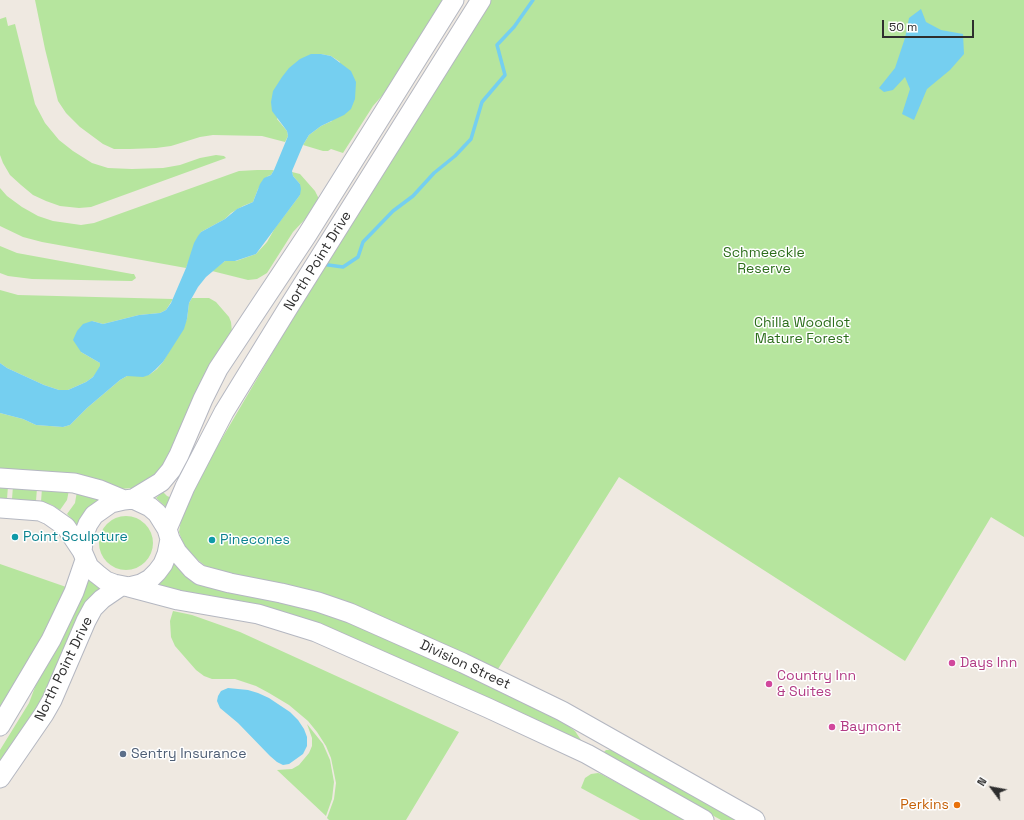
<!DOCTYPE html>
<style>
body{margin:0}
#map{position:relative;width:1024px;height:820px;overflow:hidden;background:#efe9e1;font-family:"Space Grotesk",sans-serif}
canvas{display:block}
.north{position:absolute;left:972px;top:768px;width:40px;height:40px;-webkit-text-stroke:3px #fff;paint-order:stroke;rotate:302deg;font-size:11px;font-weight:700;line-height:16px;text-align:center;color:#2e2e2e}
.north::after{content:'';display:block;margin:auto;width:14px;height:18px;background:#2e2e2e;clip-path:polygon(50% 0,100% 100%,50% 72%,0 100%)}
.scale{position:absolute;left:882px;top:20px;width:92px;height:18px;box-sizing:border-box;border:2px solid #2e2e2e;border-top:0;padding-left:5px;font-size:12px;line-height:14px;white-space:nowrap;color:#2e2e2e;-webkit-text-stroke:3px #fff;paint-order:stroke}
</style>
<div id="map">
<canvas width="1024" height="820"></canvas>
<div class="north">N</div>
<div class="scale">50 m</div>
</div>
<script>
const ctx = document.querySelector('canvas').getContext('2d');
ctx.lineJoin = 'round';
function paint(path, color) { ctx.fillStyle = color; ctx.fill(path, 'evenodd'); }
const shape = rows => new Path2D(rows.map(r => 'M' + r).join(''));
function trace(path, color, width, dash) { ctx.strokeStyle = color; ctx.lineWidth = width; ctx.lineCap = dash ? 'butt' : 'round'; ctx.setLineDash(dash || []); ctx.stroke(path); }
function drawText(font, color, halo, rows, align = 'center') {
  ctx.font = font + ' "Space Grotesk",sans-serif'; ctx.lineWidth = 3; ctx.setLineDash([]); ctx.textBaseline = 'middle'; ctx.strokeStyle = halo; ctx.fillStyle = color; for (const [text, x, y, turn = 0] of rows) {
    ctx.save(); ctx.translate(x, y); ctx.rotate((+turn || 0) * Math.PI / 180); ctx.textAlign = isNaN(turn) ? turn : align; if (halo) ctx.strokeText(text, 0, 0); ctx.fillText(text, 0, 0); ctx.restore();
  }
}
const green = shape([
 [35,0,447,0,389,88,373,106,343,153,331,149,328,151,323,151,303,145,309,135,321,126,332,121,340,62,331,56,321,54,277,119,287,131,288,136,285,142,262,136,213,135,200,137,171,146,156,148,130,149,114,149,103,144,80,127,66,113,58,101,45,49],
 [481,0,1024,0,1024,537,991,517,905,661,619,477,498,669,346,608,245,576,209,569,193,556,183,544,179,532,182,513,214,452,281,338,365,186],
 [6,17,8,26,15,24,35,104,45,123,59,140,73,151,92,163,108,168,132,169,163,168,180,165,200,158,216,155,224,156,226,158,91,207,79,208,60,206,46,201,33,195,21,185,10,175,3,163,0,155,0,19],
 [257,170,274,170,271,175,268,176,258,189,253,202,243,206,231,213,225,219,201,232,186,268,42,242,23,237,0,226,0,188,7,196,22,207,38,216,53,221,81,225,94,223,239,171],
 [292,172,300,174,315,191,318,197,318,202,309,215,293,232,267,273,257,279,248,280,212,271,225,261,236,261,256,254,267,242,275,228,300,195,300,184,293,176],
 [0,246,17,253,132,274,134,274,136,278,132,281,130,281,32,279,8,276,0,273],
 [0,290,18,295,173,299,166,310,160,313,139,315,103,324,92,321,81,352,100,363,101,366,99,370,93,377,86,382,68,390,59,390,44,385,7,368,0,363],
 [192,298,209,298,216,302,229,317,231,322,232,332,172,454,159,471,146,482,132,488,120,489,0,471,0,413,23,419,36,425,63,427,70,425,87,408,120,380,127,376,149,375,157,369,163,362,187,319,189,303],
 [0,485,8,486,7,499,0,498],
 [13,486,37,488,36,501,12,499],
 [42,488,69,490,67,500,60,510,52,505,41,502],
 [77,491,103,498,79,527,67,514,75,503],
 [163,492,167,496,172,498,167,508,156,498],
 '99 543a27 27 0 1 1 54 0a27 27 0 1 1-54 0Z',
 [172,562,322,612,378,634,441,662,563,722,575,731,583,743,415,667,152,587],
 [0,564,69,588,0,713],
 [86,576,105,588,84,605,76,620,55,679,0,766,0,750,29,703,38,679],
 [173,611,192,615,240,632,459,732,406,820,329,820,327,818,334,799,336,783,331,758,326,746,317,732,308,721,289,705,269,693,256,686,235,679,212,679,204,676,196,670,175,646,171,637,170,621],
 [303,719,323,744,330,760,334,782,332,799,326,816,277,770,292,769,299,765,309,753,312,746,312,738,307,724],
 [606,750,614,750,738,820,721,820,604,755,604,752],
 [598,773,601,774,687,820,640,820,581,788,585,778,591,774]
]);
const water = shape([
 [921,9,926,22,941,30,963,34,964,54,950,70,927,89,914,120,902,114,910,89,905,77,893,90,884,92,879,88,895,68,905,38,909,18],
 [311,54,321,54,331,56,351,71,356,82,355,99,351,109,344,115,321,126,309,135,303,145,292,171,293,176,300,184,301,189,300,195,256,254,235,261,225,261,206,277,198,287,189,303,187,319,184,329,163,362,155,370,149,375,143,377,127,376,120,380,87,408,70,425,63,427,36,425,23,419,0,413,0,363,7,368,44,385,59,390,68,390,86,382,93,377,100,366,100,363,81,352,73,340,77,331,83,324,92,321,103,324,139,315,160,313,166,310,171,303,186,268,194,243,198,236,201,232,225,219,237,209,253,202,260,184,264,178,271,175,274,170,288,136,287,131,272,111,271,102,273,91,282,77,289,68,300,59],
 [228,688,248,690,258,693,269,698,290,712,298,720,304,729,307,737,307,746,303,754,289,764,283,765,277,762,270,756,238,723,220,708,217,701,218,696,221,691]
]);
const stream = shape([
 [321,264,343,267,358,257,363,242,393,211,413,196,434,173,455,156,471,139,482,102,505,75,497,45,514,27,533,0]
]);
const secondary = shape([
 [0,478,74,483,100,490,124,500],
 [133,499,161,482,171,470,179,455,203,399,218,369,307,235,454,0],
 [133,499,150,507,157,513,167,529,170,539,167,554,163,564,157,572,150,579,141,584,129,587,114,584,106,581,97,574,89,567,82,551,84,534,88,524,94,515,111,503,124,500,133,499],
 [0,508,40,511,49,515,66,527,82,551],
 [167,529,185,487,224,412,288,308,481,0],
 [170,539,177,552,192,569,200,575,230,583,281,593,318,602,350,613,463,663,562,711,755,820],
 [129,587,178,600,258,614,316,632,488,708,587,754,704,820],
 [0,726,51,640,74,592,85,560],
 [0,778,44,714,52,700,86,621,93,608,102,599,121,586]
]);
const markers = [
 [15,537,4,"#0f9aa8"],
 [212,540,4,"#0f9aa8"],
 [952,663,4,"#d1479c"],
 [769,684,4,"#d1479c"],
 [832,727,4,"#d1479c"],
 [123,754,4,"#5c6f8a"],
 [957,805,4,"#e8710a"]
];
const parkNames = [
 ["Schmeeckle",764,253],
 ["Reserve",764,269],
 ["Chilla Woodlot",802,323],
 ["Mature Forest",802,339]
];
const streetNames = [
 ["North Point Drive",318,261,-58],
 ["Division Street",465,665,25],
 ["North Point Drive",64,669,-64]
];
const cultureNames = [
 ["Point Sculpture",23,537],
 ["Pinecones",220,540]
];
const hotelNames = [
 ["Days Inn",960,663],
 ["Country Inn",777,676],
 ["& Suites",777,692],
 ["Baymont",840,727]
];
const serviceNames = [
 ["Sentry Insurance",131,754]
];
const foodNames = [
 ["Perkins",949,805]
];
paint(green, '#b6e59e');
paint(water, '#75cff0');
trace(stream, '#75cff0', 3.5);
trace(secondary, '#b4b7c1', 21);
trace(secondary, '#fff', 19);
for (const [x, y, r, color] of markers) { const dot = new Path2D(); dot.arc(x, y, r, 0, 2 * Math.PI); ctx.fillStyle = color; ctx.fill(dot); trace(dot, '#fff', 1.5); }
drawText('14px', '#2c6e1b', '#fff', parkNames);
drawText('14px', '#2e2e2e', '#fff', streetNames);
drawText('14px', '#0d838f', '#fff', cultureNames, 'left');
drawText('14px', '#b23c85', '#fff', hotelNames, 'left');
drawText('14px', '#4e5e75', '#fff', serviceNames, 'left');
drawText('14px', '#c56008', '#fff', foodNames, 'right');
</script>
